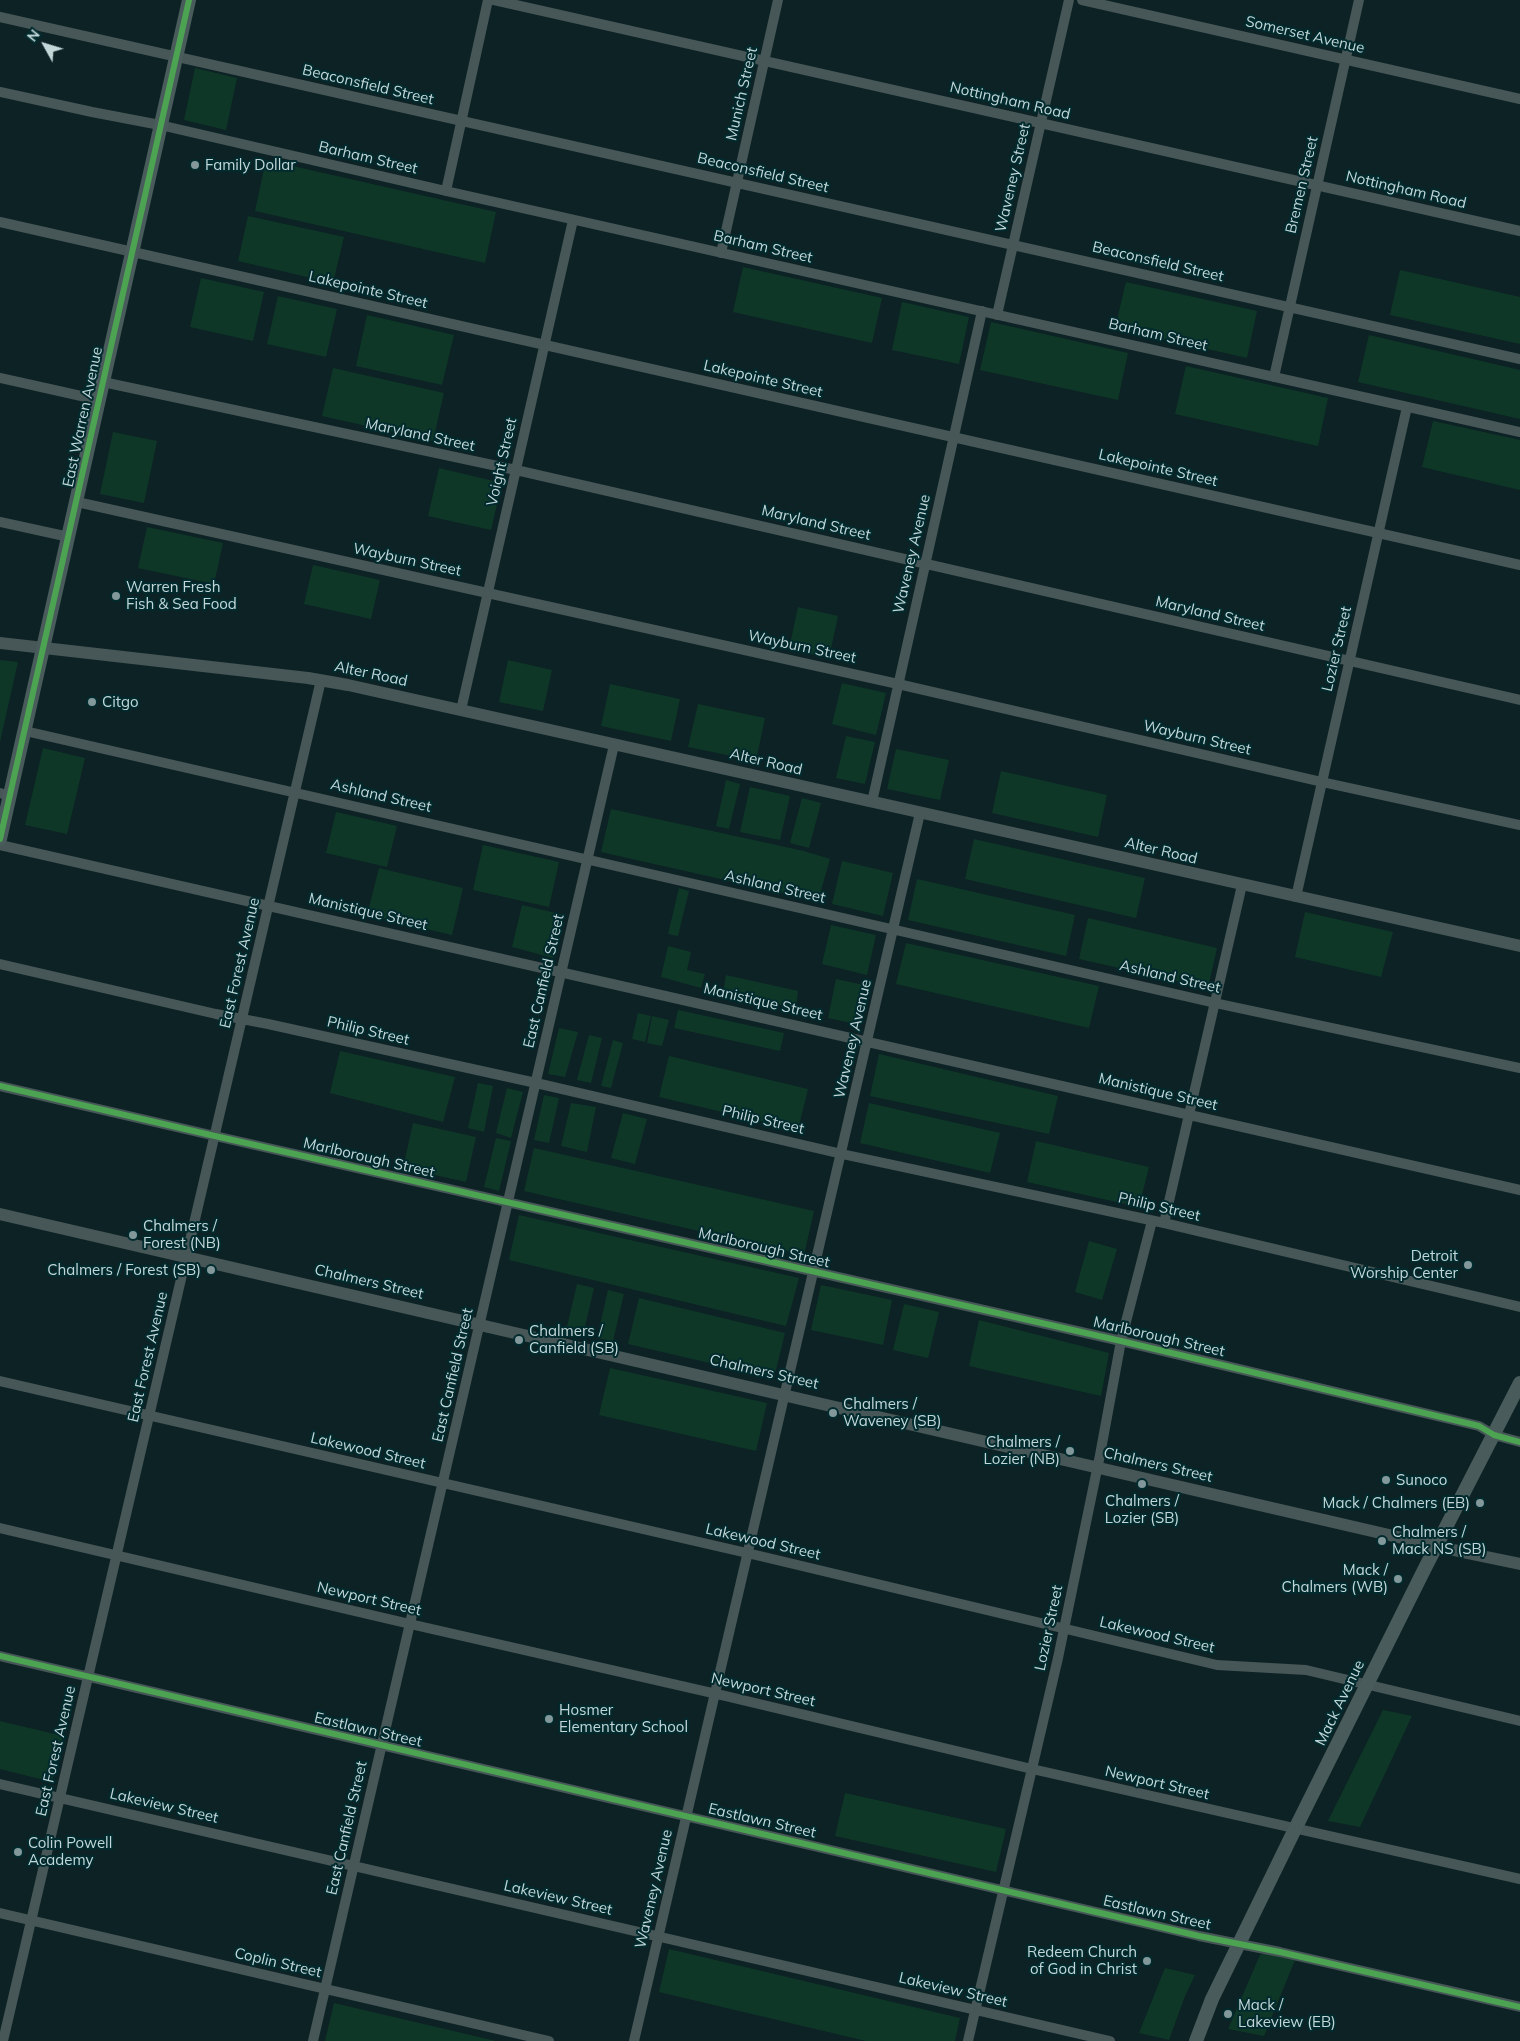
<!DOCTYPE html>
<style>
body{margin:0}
#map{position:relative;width:1520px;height:2041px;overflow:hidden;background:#0c2224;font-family:Mulish,sans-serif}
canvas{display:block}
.north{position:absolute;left:20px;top:20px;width:50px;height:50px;-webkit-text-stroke:4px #012b2e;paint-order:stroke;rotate:309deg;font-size:14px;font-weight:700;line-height:20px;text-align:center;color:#c3d7d9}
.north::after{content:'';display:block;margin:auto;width:18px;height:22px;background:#c3d7d9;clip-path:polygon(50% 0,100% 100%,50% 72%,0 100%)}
</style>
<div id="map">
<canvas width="1520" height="2041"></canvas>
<div class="north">N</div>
</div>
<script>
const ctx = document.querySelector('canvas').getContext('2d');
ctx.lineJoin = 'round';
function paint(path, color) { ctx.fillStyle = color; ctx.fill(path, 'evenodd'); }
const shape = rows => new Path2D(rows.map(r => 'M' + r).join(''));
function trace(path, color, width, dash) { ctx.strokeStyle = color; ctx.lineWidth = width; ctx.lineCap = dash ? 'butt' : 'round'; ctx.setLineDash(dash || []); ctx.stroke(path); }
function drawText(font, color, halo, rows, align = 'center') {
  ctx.font = font + ' Mulish,sans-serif'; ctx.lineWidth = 4; ctx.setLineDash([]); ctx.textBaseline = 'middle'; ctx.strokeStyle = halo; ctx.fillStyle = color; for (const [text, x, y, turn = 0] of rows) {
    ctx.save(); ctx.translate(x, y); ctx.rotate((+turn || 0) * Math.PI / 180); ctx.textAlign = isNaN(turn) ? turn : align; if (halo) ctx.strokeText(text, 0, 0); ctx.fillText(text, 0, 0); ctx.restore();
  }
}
const green = shape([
 [195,68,237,78,226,130,184,120],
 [266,160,496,212,485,263,255,211],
 [248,216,344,237,333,283,238,261],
 [743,267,882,298,872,343,733,312],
 [1400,270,1520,297,1520,344,1390,315],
 [201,278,264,292,253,341,190,327],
 [1126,282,1257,311,1247,358,1115,328],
 [278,296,337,309,326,357,267,344],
 [902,302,969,317,959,364,892,350],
 [367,315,454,335,442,385,356,366],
 [991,322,1128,353,1118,400,980,370],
 [1369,335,1520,370,1520,419,1358,382],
 [1186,366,1328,398,1318,446,1175,414],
 [333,368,444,393,433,441,322,416],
 [1433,421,1520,440,1520,490,1422,467],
 [113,432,157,441,144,503,100,494],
 [439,468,502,483,491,530,428,516],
 [147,527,223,543,214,584,138,568],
 [313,565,380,580,371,619,304,604],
 [798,607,838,616,829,658,789,649],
 [0,660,18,662,0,742],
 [508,660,552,670,543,711,499,702],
 [842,683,886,693,876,735,832,724],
 [610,684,680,699,671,741,601,726],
 [698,704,765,718,756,761,688,747],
 [846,736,875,742,865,784,836,778],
 [43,748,85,758,67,834,25,825],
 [896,749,949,760,940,800,887,789],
 [1001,771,1107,795,1098,837,992,813],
 [726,780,740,784,729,829,716,826],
 [750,787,790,796,780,840,740,832],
 [802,798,821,803,809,848,790,843],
 [611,809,804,851,830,859,818,901,601,852],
 [336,812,397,826,387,867,326,853],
 [974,839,1145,878,1136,918,965,879],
 [483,845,559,862,549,907,473,890],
 [842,861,893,873,883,916,832,904],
 [379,868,463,888,452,935,367,915],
 [917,879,1075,915,1066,956,908,920],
 [679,888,689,891,678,936,668,934],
 [522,905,564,915,553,958,512,947],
 [1305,912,1393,932,1381,977,1295,957],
 [1088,918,1217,948,1208,988,1079,959],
 [831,925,876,935,867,975,822,964],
 [906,943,1099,986,1089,1028,896,984],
 [668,946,691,952,687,970,705,974,701,988,661,977],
 [726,975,798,991,796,1008,723,992],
 [836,979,864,985,856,1024,828,1018],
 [678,1010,784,1033,780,1051,674,1028],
 [638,1013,651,1016,645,1042,632,1039],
 [652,1016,669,1020,662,1046,647,1043],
 [559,1028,578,1032,565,1077,548,1074],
 [589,1035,602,1038,591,1083,577,1080],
 [613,1040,623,1043,611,1088,601,1086],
 [340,1051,455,1077,443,1122,330,1093],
 [879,1054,1058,1096,1049,1134,870,1096],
 [669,1056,808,1089,798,1130,659,1097],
 [478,1083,493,1086,484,1132,468,1128],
 [507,1088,523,1092,511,1138,496,1133],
 [544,1095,559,1098,549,1143,534,1140],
 [571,1103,596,1107,587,1152,561,1146],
 [869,1103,1000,1133,990,1173,860,1143],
 [623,1113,647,1119,635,1164,611,1158],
 [413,1123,476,1137,466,1182,403,1168],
 [496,1138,511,1141,499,1191,484,1187],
 [1036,1141,1149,1167,1139,1207,1027,1182],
 [534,1148,814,1211,804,1255,524,1191],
 [519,1215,799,1278,786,1326,509,1260],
 [1089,1241,1117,1249,1102,1300,1075,1292],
 [577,1284,594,1288,583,1335,566,1331],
 [821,1285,892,1300,883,1345,811,1330],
 [608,1290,624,1294,613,1341,597,1338],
 [639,1298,785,1333,774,1378,628,1344],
 [904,1304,939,1312,928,1358,893,1350],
 [979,1320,1109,1353,1101,1396,969,1366],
 [610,1368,767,1403,756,1451,599,1415],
 [1383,1710,1412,1716,1360,1827,1328,1821],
 [0,1721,63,1736,52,1782,0,1769],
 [845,1793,1006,1829,996,1872,835,1836],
 [669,1949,960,2018,955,2041,866,2041,659,1992],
 [1266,1953,1295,1960,1264,2036,1228,2029,1260,1955],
 [1165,1968,1195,1975,1185,1996,1169,2040,1139,2033],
 [334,2003,496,2041,325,2041]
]);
const minor = shape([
 [494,0,1520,231],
 [1082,0,1520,99],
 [0,17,1520,359],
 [0,92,92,112,160,125,446,191,1520,432],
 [446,191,488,0],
 [0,222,1520,565],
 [721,253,778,0],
 [997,315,1069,0],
 [1274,377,1359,0],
 [0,378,99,400],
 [103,382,516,470,1520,700],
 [77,502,898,684,1322,782,1520,825],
 [0,522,69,537],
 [461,710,573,220],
 [25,731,1215,1003,1520,1068],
 [0,793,10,796],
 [872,802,982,311],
 [0,845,1520,1190],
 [1296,897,1407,407],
 [0,964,216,1014,268,1024,536,1083,842,1154,1164,1223,1520,1307],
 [0,1086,215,1136,1121,1341,1479,1426,1494,1435,1520,1442],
 [1164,1223,1242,885],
 [0,1381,760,1556,1217,1665,1306,1670,1520,1721],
 [0,1528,410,1624,726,1696,1032,1769,1520,1879],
 [0,1656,1199,1936,1280,1952,1520,2007],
 [0,1784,1110,2041],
 [0,1913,549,2041],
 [3,2041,321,680],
 [313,2041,614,745],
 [634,2041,920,813],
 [968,2041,1058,1658,1100,1455,1121,1341,1152,1221]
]);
const tertiary = shape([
 [0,643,308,678,348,685,1520,946],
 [0,1214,1467,1553,1520,1564]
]);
const secondary = shape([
 [0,839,189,0],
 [1196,2041,1212,1999,1295,1829,1424,1570,1520,1383]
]);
const cycleway = shape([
 [0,839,189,0],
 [0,1086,215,1136,1121,1341,1479,1426,1494,1435,1520,1442],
 [0,1656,1199,1936,1280,1952,1520,2007]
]);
const markers = [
 [195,165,5,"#83989a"],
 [116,596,5,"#83989a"],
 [92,702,5,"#83989a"],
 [133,1235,5,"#83989a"],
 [1468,1265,5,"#83989a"],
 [211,1270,5,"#83989a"],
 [519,1340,5,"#83989a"],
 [833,1413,5,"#83989a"],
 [1070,1451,5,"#83989a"],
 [1386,1480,5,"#83989a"],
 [1142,1484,5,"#83989a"],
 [1480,1503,5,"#83989a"],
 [1382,1541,5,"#83989a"],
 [1398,1579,5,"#83989a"],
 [549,1719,5,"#83989a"],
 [18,1852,5,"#83989a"],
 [1147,1961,5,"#83989a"],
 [1228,2014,5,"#83989a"]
];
const streetNames = [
 ["Somerset Avenue",1305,35,13],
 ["Beaconsfield Street",368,85,13],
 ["Munich Street",742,94,-77],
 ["Nottingham Road",1010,101,13],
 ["Barham Street",368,158,13],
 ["Beaconsfield Street",763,173,13],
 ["Waveney Street",1013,178,-77],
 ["Bremen Street",1302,185,-77],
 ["Nottingham Road",1406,190,13],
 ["Barham Street",763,247,13],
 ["Beaconsfield Street",1158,262,13],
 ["Lakepointe Street",368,290,13],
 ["Barham Street",1158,335,13],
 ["Lakepointe Street",763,379,13],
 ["East Warren Avenue",83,417,-78],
 ["Maryland Street",420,435,12],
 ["Voight Street",502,462,-77],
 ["Lakepointe Street",1158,468,13],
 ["Maryland Street",816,523,13],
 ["Waveney Avenue",912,554,-77],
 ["Wayburn Street",407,560,12],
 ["Maryland Street",1210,614,13],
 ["Wayburn Street",802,647,12],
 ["Lozier Street",1337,649,-77],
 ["Alter Road",371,674,12],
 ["Wayburn Street",1197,738,13],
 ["Alter Road",766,762,13],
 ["Ashland Street",381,796,13],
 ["Alter Road",1161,851,13],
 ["Ashland Street",775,887,13],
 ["Manistique Street",368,912,13],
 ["East Forest Avenue",240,963,-77],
 ["Ashland Street",1170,977,13],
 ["East Canfield Street",544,981,-77],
 ["Manistique Street",763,1002,13],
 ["Philip Street",368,1031,13],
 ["Waveney Avenue",853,1039,-77],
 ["Manistique Street",1158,1092,13],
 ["Philip Street",763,1120,13],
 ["Marlborough Street",369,1158,13],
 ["Philip Street",1159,1207,13],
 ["Marlborough Street",764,1248,13],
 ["Chalmers Street",369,1282,13],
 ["Marlborough Street",1159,1337,13],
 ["East Forest Avenue",148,1357,-77],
 ["Chalmers Street",764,1372,13],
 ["East Canfield Street",453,1375,-77],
 ["Lakewood Street",368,1451,13],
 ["Chalmers Street",1158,1465,13],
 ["Lakewood Street",763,1542,13],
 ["Newport Street",369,1599,13],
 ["Lozier Street",1049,1628,-78],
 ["Lakewood Street",1157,1635,13],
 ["Newport Street",763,1690,13],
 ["Mack Avenue",1340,1703,-64],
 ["Eastlawn Street",368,1730,13],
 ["East Forest Avenue",56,1751,-77],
 ["Newport Street",1157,1783,13],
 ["Lakeview Street",164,1806,13],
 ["Eastlawn Street",762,1821,13],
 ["East Canfield Street",347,1828,-77],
 ["Waveney Avenue",654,1889,-77],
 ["Lakeview Street",558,1898,13],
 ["Eastlawn Street",1157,1913,13],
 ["Coplin Street",278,1963,13],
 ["Lakeview Street",953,1990,13]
];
const poiNames = [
 ["Family Dollar",205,165],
 ["Warren Fresh",126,587],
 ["Fish & Sea Food",126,604],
 ["Citgo",102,702],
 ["Chalmers /",143,1226],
 ["Forest (NB)",143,1243],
 ["Detroit",1458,1256,"right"],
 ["Worship Center",1458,1273,"right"],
 ["Chalmers / Forest (SB)",201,1270,"right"],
 ["Chalmers /",529,1331],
 ["Canfield (SB)",529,1348],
 ["Chalmers /",843,1404],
 ["Waveney (SB)",843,1421],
 ["Chalmers /",1060,1442,"right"],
 ["Lozier (NB)",1060,1459,"right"],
 ["Sunoco",1396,1480],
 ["Chalmers /",1142,1501,"center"],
 ["Lozier (SB)",1142,1518,"center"],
 ["Mack / Chalmers (EB)",1470,1503,"right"],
 ["Chalmers /",1392,1532],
 ["Mack NS (SB)",1392,1549],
 ["Mack /",1388,1570,"right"],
 ["Chalmers (WB)",1388,1587,"right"],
 ["Hosmer",559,1710],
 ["Elementary School",559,1727],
 ["Colin Powell",28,1843],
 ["Academy",28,1860],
 ["Redeem Church",1137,1952,"right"],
 ["of God in Christ",1137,1969,"right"],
 ["Mack /",1238,2005],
 ["Lakeview (EB)",1238,2022]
];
paint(green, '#0f3727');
trace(minor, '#475657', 10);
trace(tertiary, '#475657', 12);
trace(secondary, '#495b5b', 14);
trace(cycleway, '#4ca352', 6);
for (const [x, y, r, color] of markers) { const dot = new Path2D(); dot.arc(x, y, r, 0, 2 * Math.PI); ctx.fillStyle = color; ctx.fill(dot); trace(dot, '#012b2e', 2); }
drawText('15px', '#c3d7d9', '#012b2e', streetNames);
drawText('15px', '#c3d7d9', '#012b2e', poiNames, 'left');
</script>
